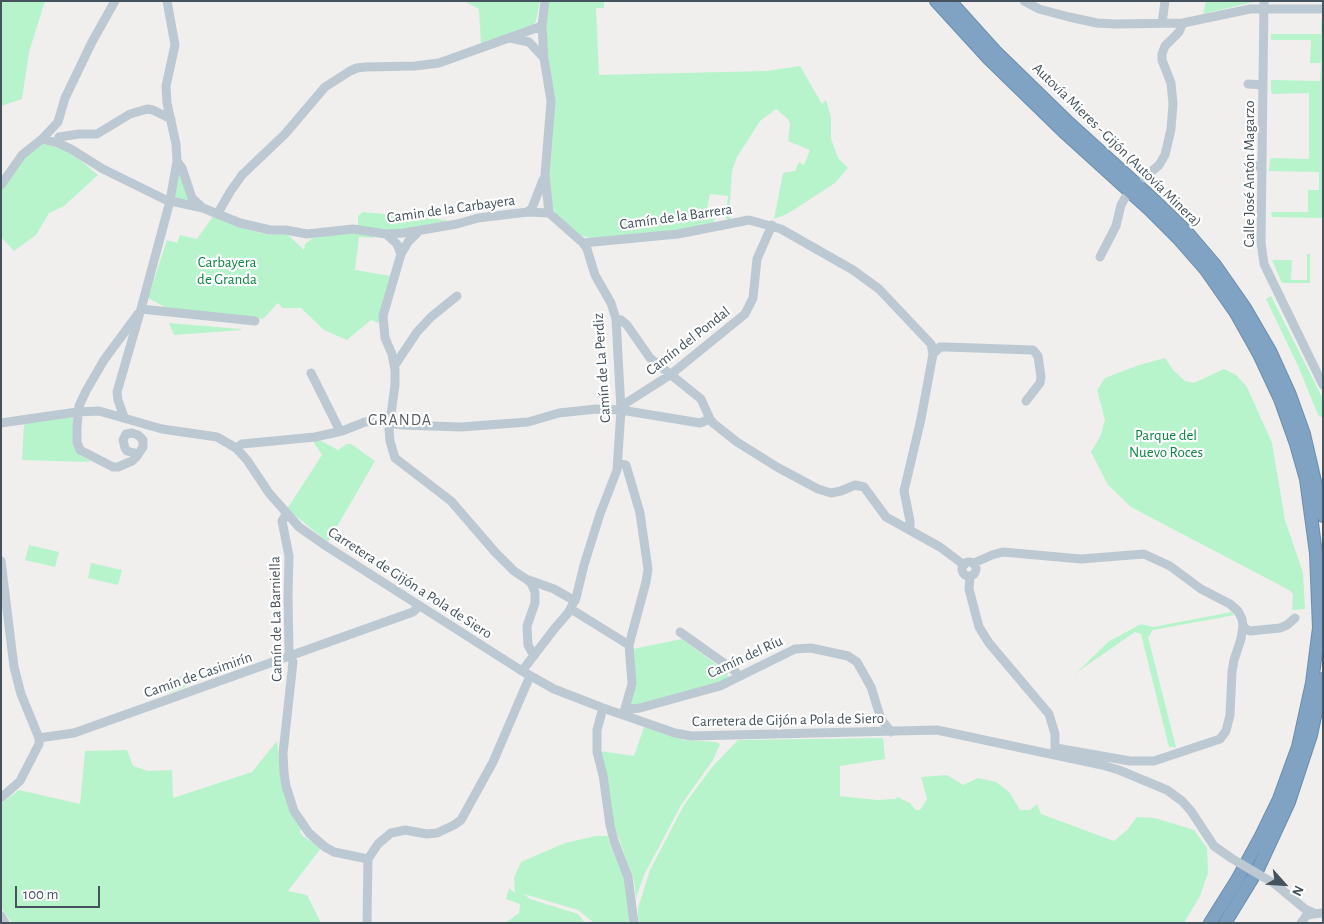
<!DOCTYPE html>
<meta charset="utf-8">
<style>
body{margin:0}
#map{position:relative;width:1324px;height:924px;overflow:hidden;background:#f1eeee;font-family:"Alegreya Sans",sans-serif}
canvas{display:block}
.frame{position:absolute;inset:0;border:2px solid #44535d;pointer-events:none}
.north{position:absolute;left:1259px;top:859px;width:50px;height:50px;-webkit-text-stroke:4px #fff;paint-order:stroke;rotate:116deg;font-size:14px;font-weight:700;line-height:20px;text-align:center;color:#44535d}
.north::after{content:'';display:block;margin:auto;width:18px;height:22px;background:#44535d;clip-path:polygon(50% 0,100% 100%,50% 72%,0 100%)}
.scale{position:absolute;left:15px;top:886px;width:85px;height:22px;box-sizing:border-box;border:2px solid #44535d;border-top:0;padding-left:6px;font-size:15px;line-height:18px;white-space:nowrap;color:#44535d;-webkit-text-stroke:4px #fff;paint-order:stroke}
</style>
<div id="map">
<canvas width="1324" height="924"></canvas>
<div class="frame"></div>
<div class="north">N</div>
<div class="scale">100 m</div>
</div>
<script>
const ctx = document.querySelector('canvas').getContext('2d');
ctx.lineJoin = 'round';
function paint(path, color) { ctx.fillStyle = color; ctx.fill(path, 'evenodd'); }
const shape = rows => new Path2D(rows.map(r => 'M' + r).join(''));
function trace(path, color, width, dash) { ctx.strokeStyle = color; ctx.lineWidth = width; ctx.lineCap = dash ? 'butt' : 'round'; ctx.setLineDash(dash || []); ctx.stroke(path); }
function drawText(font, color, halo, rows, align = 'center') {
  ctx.font = font + ' "Alegreya Sans",sans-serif'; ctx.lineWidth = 4.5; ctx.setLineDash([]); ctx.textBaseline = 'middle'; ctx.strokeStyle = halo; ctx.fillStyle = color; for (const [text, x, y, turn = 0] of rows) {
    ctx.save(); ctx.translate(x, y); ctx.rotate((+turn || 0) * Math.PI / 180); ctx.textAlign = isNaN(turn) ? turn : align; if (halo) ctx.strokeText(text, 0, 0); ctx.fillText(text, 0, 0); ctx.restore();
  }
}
const green = shape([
 [1,1,45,1,29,52,22,99,1,106],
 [464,1,540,1,536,21,533,25,481,44,479,9],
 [549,1,604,1,604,8,596,8,599,75,767,71,800,66,822,104,826,100,827,103,831,117,831,139,838,158,848,168,835,183,787,214,774,219,783,173,795,171,799,162,804,165,810,150,788,141,790,124,788,119,776,109,760,121,737,157,732,171,729,216,732,220,730,221,726,218,728,196,710,194,707,208,715,212,714,224,682,231,618,236,590,238,579,235,556,215,550,203,548,169,551,79,545,24],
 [1206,1,1258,1,1203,14],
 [1321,19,1323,19,1323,218,1272,217,1271,212,1308,212,1308,190,1319,190,1319,172,1269,171,1270,159,1273,158,1309,159,1309,93,1273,94,1271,91,1271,80,1320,81,1321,63,1310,63,1311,40,1271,40,1271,34,1321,34],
 [41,143,59,148,73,154,98,175,64,206,49,213,36,235,14,251,1,237,1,190,21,160],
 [179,173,181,173,193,201,175,198],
 [363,212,446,220,447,221,399,231,387,231,358,227,358,216],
 [214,215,250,230,270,235,286,233,304,250,305,244,313,238,350,233,373,235,374,238,359,237,355,270,391,276,379,323,371,320,347,340,324,330,301,308,283,308,278,303,263,319,167,308,148,298,167,240,177,243,180,235,197,239],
 [1307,254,1310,254,1310,283,1282,283,1272,260,1292,260,1291,280,1307,280],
 [1271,296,1323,399,1323,418,1318,415,1299,368,1266,299],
 [169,323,241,329,242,330,174,335],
 [1165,358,1173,370,1185,381,1194,383,1224,369,1236,375,1247,387,1272,443,1285,520,1303,573,1305,609,1292,610,1293,594,1289,590,1131,507,1108,485,1091,452,1100,437,1105,420,1097,390,1105,378,1139,365],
 [73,417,74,438,76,449,82,456,91,461,87,462,22,460,24,423],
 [317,439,338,450,347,444,351,444,375,461,328,542,287,509,322,455,313,441],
 [29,545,59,552,55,567,25,560],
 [91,563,122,570,118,585,88,578],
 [1232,612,1235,615,1153,630,1148,637,1176,747,1169,747,1141,634,1135,632,1080,670,1073,676,1108,642,1141,624,1153,627],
 [682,639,728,673,727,679,714,685,632,706,630,704,633,649],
 [186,675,190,685,169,693,165,682],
 [644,727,684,740,716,742,720,744,713,760,681,805,644,875,636,898,634,881,614,825,600,751,634,756],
 [883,738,885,759,840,766,840,796,877,800,896,799,897,797,910,803,916,810,920,810,927,799,921,777,947,775,963,785,978,778,996,782,1009,792,1020,810,1030,810,1037,804,1041,814,1114,841,1127,830,1137,817,1155,818,1194,830,1207,848,1208,873,1200,896,1184,923,638,923,638,908,650,870,684,805,713,766,738,740],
 [277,741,280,770,301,827,300,832,303,836,321,848,288,891,307,895,321,923,12,923,1,908,1,804,19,790,80,804,85,751,127,750,133,766,148,771,172,770,173,798,252,772],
 [596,836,608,836,609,842,623,873,628,900,630,923,594,923,578,910,524,894,530,899,578,914,585,923,505,923,519,913,520,904,506,899,509,888,515,893,514,878,521,862,565,843]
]);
const minor = shape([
 [1024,1,1039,9,1069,17,1097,23,1115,24,1183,23,1250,9,1323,9],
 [1264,1,1261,242,1264,264,1323,385],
 [1162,23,1165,1],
 [510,38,529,42,544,58],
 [1248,84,1263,85],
 [59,137,79,134,97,134,130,114,147,109,153,110,171,119],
 [42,139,58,143,71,149,103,169,166,200,203,208,240,223,270,230,286,230,307,234,353,229,386,234,404,233,457,224,478,218,528,212,549,213],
 [177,161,182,168,192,198,203,208],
 [1248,166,1262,166],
 [1144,178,1159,165,1165,155,1171,129,1173,104,1171,83,1162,60,1162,54,1165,46,1179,32,1183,23],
 [1,185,22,155,42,139,58,122,65,98,92,42,115,1],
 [528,212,532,208,543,180],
 [218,213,230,192,242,175,285,134,325,87,350,71,357,68,366,67,415,66,439,63,542,26],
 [420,230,408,242,401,254,383,316,385,338,392,354,395,370,395,385,389,429,390,441,395,458,451,501,495,552,514,571,526,579,554,589,575,601],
 [386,234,397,244,401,254],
 [583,243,678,234,749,220,781,229,853,270,879,289,931,344,933,354,921,419,904,491,910,521,910,530],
 [1100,257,1116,226,1121,205,1125,198],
 [141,309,255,321],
 [138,314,104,360,86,391,79,406,77,427,77,442,80,450,113,467,118,467,132,461,137,456,143,447,143,440,138,435,132,433,126,434,123,440,125,448,127,451,138,454],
 [616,319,621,320,627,325,650,358,701,399,710,419],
 [933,354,940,347,946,347,1033,350,1038,356,1041,377,1040,383,1026,401],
 [395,365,417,332,431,317,457,296],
 [311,373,340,431],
 [621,410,626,403,670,375,745,314,753,298,757,259,772,225],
 [124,417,118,400,117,392,141,309,170,201,177,161,176,144,167,103,166,86,175,45,167,1],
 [1,423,77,412,99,411,162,429,217,437,236,448,247,460,269,493,299,527,326,546,522,671,554,689,603,708,675,733,691,736,937,730,1102,765,1119,770,1167,790,1182,801,1191,811,1214,846,1231,858],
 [236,448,242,444,315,437,342,431,365,422,372,421,402,425,461,427,528,422,559,413,596,409,621,410,700,423,710,419,713,423,737,442,777,467,818,489,831,493,841,491,855,485,864,487,886,517,940,547,964,565],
 [618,463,626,465,640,513,648,569,646,582,629,645,632,684,624,712],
 [287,513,282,521,289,556,288,596,289,652,293,662,283,753,284,773,286,786,294,811,309,833,325,847,334,852,368,859,378,844,391,833,405,830,427,834,437,833,454,825,461,820,493,762,530,676],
 [1,561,14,667,21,694,39,738,39,744,20,781,1,798],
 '962 569a7 7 0 1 1 14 0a7 7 0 1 1-14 0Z',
 [974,563,992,555,1003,552,1081,559,1144,554,1170,566,1201,589,1230,604,1238,611,1242,619,1243,626,1241,639,1234,660,1232,672,1230,715,1226,731,1220,739,1154,761,1130,761,1056,748],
 [970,577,969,589,979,627,989,643,1049,714,1055,734,1055,752],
 [526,579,531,583,535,592,535,603,527,626,528,645,534,656],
 [571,609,629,645],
 [1243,626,1246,629,1250,631,1280,628,1287,625,1295,618],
 [680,632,735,671,738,676],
 [522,671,555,628,568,613,576,598,584,565,600,514,617,470,621,410,616,319,611,303,595,275,587,249,583,243,549,213,545,175,551,101,544,58,542,26,545,1],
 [626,707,631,709,640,708,720,686,795,649,811,648,848,656,857,662,871,687,881,719,891,732],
 [603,708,597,730,597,752,603,775,610,825,614,841,628,877,634,923],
 [39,738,74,733,382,623,413,612,419,606],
 [1275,884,1305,909,1314,913],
 [1,916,5,923],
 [367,923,368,859],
 [1301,923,1306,916,1312,914,1323,913]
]);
const highway = shape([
 [936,1,989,59,1063,131,1149,209,1178,238,1206,270,1236,313,1259,354,1280,399,1296,444,1306,479,1316,553,1319,628,1312,683,1298,747,1279,799,1261,836,1237,880,1210,923],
 [950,1,995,51,1070,124,1155,201,1186,231,1215,265,1245,308,1270,351,1290,395,1304,434,1323,516],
 [1225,923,1258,869,1289,802,1311,735,1323,679]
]);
const minorBridge = shape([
 [1231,858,1275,884]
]);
const streetNames = [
 ["Autovía Mieres - Gijón (Autovía Minera)",1117,145,44],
 ["Calle José Antón Magarzo",1249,174,-90],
 ["Camin de la Carbayera",451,209,-8],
 ["Camín de la Barrera",676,217,-8],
 ["Camín del Pondal",688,341,-38],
 ["Camín de La Perdiz",602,368,-94],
 ["Carretera de Gijón a Pola de Siero",410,583,33],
 ["Camín de La Barniella",276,619,-91],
 ["Camín del Ríu",745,657,-25],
 ["Camín de Casimirín",198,675,-19],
 ["Carretera de Gijón a Pola de Siero",788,720,-1]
];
const parkNames = [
 ["Carbayera",227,262],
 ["de Granda",227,279],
 ["Parque del",1166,435],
 ["Nuevo Roces",1166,452]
];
const neighbourhoodNames = [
 ["GRANDA",400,420]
];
paint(green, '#b7f4cc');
trace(highway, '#6b8eae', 14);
trace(minor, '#bdc9d2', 9);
trace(highway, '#80a3c3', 12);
trace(minorBridge, '#bdc9d2', 9);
drawText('15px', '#44535d', '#fff', streetNames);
drawText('15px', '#0d8744', '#fff', parkNames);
ctx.letterSpacing = '1px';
drawText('16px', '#5a5f64', '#fff', neighbourhoodNames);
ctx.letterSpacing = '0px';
</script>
